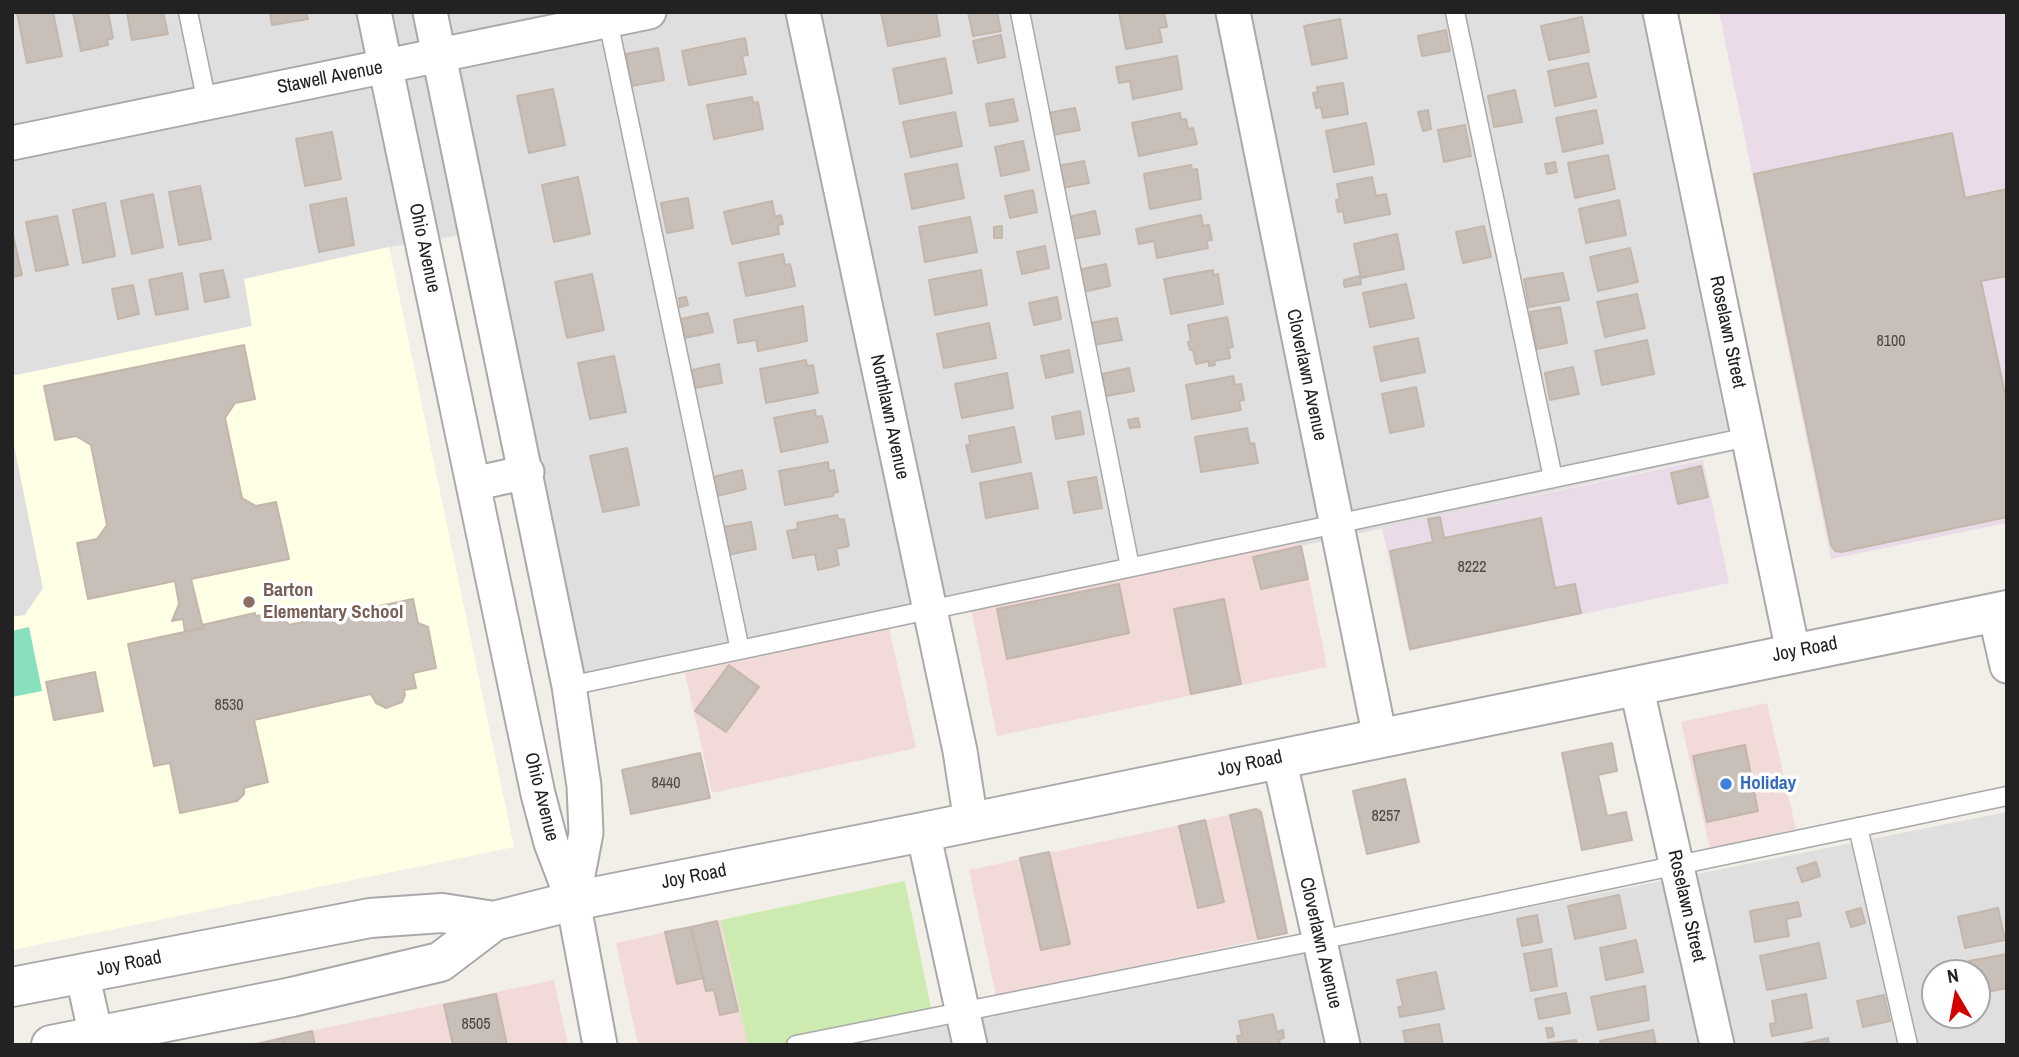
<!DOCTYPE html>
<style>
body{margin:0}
#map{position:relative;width:2019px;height:1057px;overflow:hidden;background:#f2efe9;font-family:"Archivo Narrow",sans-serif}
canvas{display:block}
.frame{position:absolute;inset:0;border:14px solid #222;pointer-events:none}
.north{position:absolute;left:1921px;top:959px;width:70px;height:70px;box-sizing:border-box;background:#fff;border:2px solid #a7a7a7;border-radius:50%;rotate:350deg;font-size:19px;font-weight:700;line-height:28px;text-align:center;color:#222}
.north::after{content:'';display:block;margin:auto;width:24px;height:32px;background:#d40000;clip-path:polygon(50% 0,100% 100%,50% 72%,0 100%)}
</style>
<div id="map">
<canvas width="2019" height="1057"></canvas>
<div class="frame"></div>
<div class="north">N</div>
</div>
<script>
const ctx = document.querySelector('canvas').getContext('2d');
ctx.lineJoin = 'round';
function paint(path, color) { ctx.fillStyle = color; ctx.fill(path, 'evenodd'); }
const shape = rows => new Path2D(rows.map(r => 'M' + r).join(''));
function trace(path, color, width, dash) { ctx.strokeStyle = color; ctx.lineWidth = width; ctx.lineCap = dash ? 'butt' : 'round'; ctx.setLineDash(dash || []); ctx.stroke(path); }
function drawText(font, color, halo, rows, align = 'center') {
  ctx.font = font + ' "Archivo Narrow",sans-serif'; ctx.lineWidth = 7; ctx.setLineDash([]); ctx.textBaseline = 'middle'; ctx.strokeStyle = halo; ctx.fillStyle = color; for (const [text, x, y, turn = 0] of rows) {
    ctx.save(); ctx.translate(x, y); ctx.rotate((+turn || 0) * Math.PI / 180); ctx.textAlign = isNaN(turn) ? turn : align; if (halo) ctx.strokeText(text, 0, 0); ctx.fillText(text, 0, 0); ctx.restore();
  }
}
const residential = shape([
 [12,12,1641,12,1732,452,1301,546,971,609,586,693,490,230,389,247,245,279,252,326,12,376],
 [12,435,43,588,25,615,12,617],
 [2007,812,2007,1045,840,1045],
 [1935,973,1977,973,1977,1015,1935,1015]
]);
const commercial = shape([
 [1301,540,1327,667,997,736,971,609],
 [889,628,916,748,712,793,685,673],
 [1767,703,1796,829,1710,849,1681,722],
 [1261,808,1287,934,996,996,969,870],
 [721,920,748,1044,638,1045,616,943],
 [554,980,568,1045,243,1045]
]);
const industrial = shape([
 [1719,12,2007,12,2007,523,1831,559],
 [1703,460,1729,583,1409,651,1382,528]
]);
const education = shape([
 [389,247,514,847,12,950,12,617,25,615,43,588,12,435,12,376,252,326,244,279]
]);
const grass = shape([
 [905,881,932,1013,779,1045,748,1045,721,920]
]);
const pitch = shape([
 [29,627,42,691,12,697,12,631]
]);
const building = shape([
 [17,12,53,12,62,56,27,63,17,12],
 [73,12,108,12,113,38,107,40,108,45,81,51,73,12],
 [127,12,163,12,168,34,132,40,127,12],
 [270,12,306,12,308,19,272,25,270,12],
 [881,12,936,12,940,36,888,46,881,12],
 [968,12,997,12,1001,31,973,36,968,12],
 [1119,12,1164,12,1167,27,1159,28,1162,42,1126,49,1119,12],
 [1582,17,1589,52,1549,60,1541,26,1582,17],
 [1340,19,1347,58,1312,65,1304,26,1340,19],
 [1446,30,1450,51,1422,56,1418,36,1446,30],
 [1001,35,1005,57,978,63,973,41,1001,35],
 [745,38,748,55,742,56,746,74,689,85,682,51,745,38],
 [658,48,664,80,632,86,626,54,658,48],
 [1177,56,1182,89,1133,99,1130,81,1119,83,1116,67,1177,56],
 [945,58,952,93,900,104,893,69,945,58],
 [1588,63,1596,97,1555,106,1548,71,1588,63],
 [1343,83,1348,114,1323,118,1321,107,1316,108,1313,93,1318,92,1317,87,1343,83],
 [553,89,565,145,529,153,517,96,553,89],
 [1515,90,1522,122,1494,127,1488,96,1515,90],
 [752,97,753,103,758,102,763,129,714,139,707,105,752,97],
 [1013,99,1018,121,990,126,986,104,1013,99],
 [1075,108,1080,130,1053,135,1048,113,1075,108],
 [1428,110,1431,129,1423,131,1418,112,1428,110],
 [1596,110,1603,143,1563,152,1556,118,1596,110],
 [955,112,962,146,911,157,903,122,955,112],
 [1180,113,1181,120,1186,119,1188,129,1193,128,1197,144,1139,156,1132,123,1180,113],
 [1366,123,1374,164,1334,172,1326,131,1366,123],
 [1465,125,1471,156,1444,162,1438,130,1465,125],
 [332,132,341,179,305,186,296,139,332,132],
 [1952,133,1965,198,2007,189,2007,276,1981,281,2007,403,2007,517,1841,552,1835,551,1831,545,1754,174,1952,133],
 [1023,141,1029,170,1001,176,995,147,1023,141],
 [1608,155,1615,189,1575,198,1568,163,1608,155],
 [1084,161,1089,183,1062,188,1057,166,1084,161],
 [1555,162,1557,172,1547,174,1545,164,1555,162],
 [957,164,964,198,912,209,905,174,957,164],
 [1191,165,1192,170,1197,169,1201,199,1150,209,1144,174,1191,165],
 [578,177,590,234,554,242,542,185,578,177],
 [1372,177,1376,196,1386,194,1390,214,1345,223,1343,211,1338,212,1336,200,1340,199,1337,184,1372,177],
 [200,186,211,239,179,245,169,192,200,186],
 [1033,190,1037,212,1010,218,1005,196,1033,190],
 [153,194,163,247,132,254,121,201,153,194],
 [346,198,354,245,319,252,310,205,346,198],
 [688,198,693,228,667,233,661,203,688,198],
 [1619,200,1626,235,1586,243,1579,209,1619,200],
 [772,201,775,217,781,215,783,224,778,225,779,234,732,244,724,212,772,201],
 [105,203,115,256,83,263,73,210,105,203],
 [1095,211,1100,234,1072,239,1068,217,1095,211],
 [1201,215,1203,226,1209,225,1212,240,1206,241,1208,248,1157,258,1154,241,1139,244,1136,229,1201,215],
 [57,216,68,265,36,271,26,222,57,216],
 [970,217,977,252,925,262,919,227,970,217],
 [1002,226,1002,238,994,238,994,227,1002,226],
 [1484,226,1491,257,1463,263,1456,232,1484,226],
 [12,231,22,275,12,277,12,231],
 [1397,234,1404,269,1361,278,1354,244,1397,234],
 [1045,246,1049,268,1022,274,1017,252,1045,246],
 [1630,248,1638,282,1598,291,1590,257,1630,248],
 [783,254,785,265,790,264,795,286,746,296,739,263,783,254],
 [1106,264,1110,286,1083,292,1078,270,1106,264],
 [223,270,229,297,205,302,200,274,223,270],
 [981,270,987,305,935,315,929,280,981,270],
 [1213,270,1213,275,1218,274,1223,304,1171,314,1164,279,1213,270],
 [182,273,188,309,156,315,149,280,182,273],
 [1563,273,1569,300,1529,307,1524,279,1563,273],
 [592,274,604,330,567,338,555,282,592,274],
 [1360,276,1361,284,1345,287,1344,285,1344,280,1360,276],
 [1406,284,1414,318,1370,327,1363,293,1406,284],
 [133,285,139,314,118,319,112,289,133,285],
 [1637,294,1645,328,1605,337,1597,302,1637,294],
 [686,297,688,305,680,307,679,298,686,297],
 [1057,297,1061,319,1034,325,1029,303,1057,297],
 [803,306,807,341,758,351,756,340,738,343,734,320,803,306],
 [1560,307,1567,343,1537,349,1530,312,1560,307],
 [708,313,713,332,685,338,681,319,708,313],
 [1227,317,1233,347,1228,348,1230,358,1214,361,1215,365,1209,366,1209,361,1196,364,1193,350,1190,350,1188,342,1191,341,1188,325,1227,317],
 [1117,318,1122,340,1094,345,1090,323,1117,318],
 [989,323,996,358,944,368,937,334,989,323],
 [1418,338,1425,372,1381,381,1374,347,1418,338],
 [1647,340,1654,374,1602,385,1595,351,1647,340],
 [244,345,255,399,235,403,225,418,242,498,256,506,276,502,289,559,191,579,203,628,185,632,183,619,172,621,179,604,175,581,88,599,77,543,97,539,107,525,91,445,76,436,55,440,44,386,244,345],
 [1069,350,1073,372,1046,378,1041,356,1069,350],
 [614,356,626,412,590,419,578,363,614,356],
 [806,360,807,366,813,365,818,393,766,403,760,369,806,360],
 [719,364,722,383,695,388,692,370,719,364],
 [1573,367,1579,394,1550,400,1545,373,1573,367],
 [1129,368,1134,391,1106,396,1102,374,1129,368],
 [1007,373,1013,408,962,418,955,384,1007,373],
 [1233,376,1235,385,1241,384,1244,400,1239,401,1241,410,1192,419,1186,385,1233,376],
 [1416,387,1424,426,1390,433,1382,394,1416,387],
 [815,410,816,417,822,416,828,442,781,452,774,418,815,410],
 [1080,411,1084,434,1056,439,1052,417,1080,411],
 [1138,418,1140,427,1130,428,1128,420,1138,418],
 [1014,427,1021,462,972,472,966,445,970,445,969,436,1014,427],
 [1247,428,1250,444,1254,443,1258,463,1201,472,1195,437,1247,428],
 [627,448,639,505,603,512,590,456,627,448],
 [828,462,829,471,834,470,838,492,833,493,833,496,785,505,779,471,828,462],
 [1701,466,1708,497,1678,504,1671,473,1701,466],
 [742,470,746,489,717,496,713,477,742,470],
 [1031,473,1038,508,986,518,980,483,1031,473],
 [1096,477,1102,508,1074,513,1068,482,1096,477],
 [837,515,839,520,844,519,849,546,836,549,839,565,818,570,815,554,793,558,787,531,798,529,797,523,837,515],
 [1440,517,1444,538,1541,518,1555,588,1575,584,1581,613,1410,649,1390,551,1433,542,1428,519,1440,517],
 [751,522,756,549,728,555,723,527,751,522],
 [1301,546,1308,579,1261,589,1253,557,1301,546],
 [1119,584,1129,633,1007,659,997,609,1119,584],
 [413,599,418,623,428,627,436,668,413,673,416,688,404,690,405,695,402,702,386,708,376,703,371,694,254,720,268,782,244,788,244,794,237,801,180,813,170,763,154,766,128,644,203,628,202,625,255,613,255,616,281,613,286,617,288,625,413,599],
 [1224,599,1241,684,1191,694,1174,609,1224,599],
 [729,665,759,687,726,732,695,711,729,665],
 [95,672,103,711,54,720,46,682,95,672],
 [1612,743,1617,771,1598,775,1607,816,1626,812,1632,840,1582,850,1562,753,1612,743],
 [1745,745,1758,811,1707,822,1693,756,1745,745],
 [700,753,710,798,631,814,622,770,700,753],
 [1405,779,1419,842,1367,854,1353,791,1405,779],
 [1256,809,1261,812,1287,933,1258,939,1230,815,1256,809],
 [1205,820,1224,902,1198,908,1179,826,1205,820],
 [1049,852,1070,944,1041,950,1020,858,1049,852],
 [1816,862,1820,876,1802,882,1797,868,1816,862],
 [1619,895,1626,928,1575,939,1568,906,1619,895],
 [1798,902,1801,916,1786,919,1789,936,1755,942,1750,911,1798,902],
 [1861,908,1865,923,1851,927,1846,912,1861,908],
 [1998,908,2005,940,1965,948,1958,917,1998,908],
 [1537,915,1542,942,1522,946,1517,919,1537,915],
 [717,921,738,1011,720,1015,714,990,706,991,691,927,717,921],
 [691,927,703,978,677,984,665,932,691,927],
 [1636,940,1643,972,1606,980,1600,948,1636,940],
 [1819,943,1826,978,1767,990,1760,956,1819,943],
 [1551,949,1557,986,1531,991,1524,954,1551,949],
 [2007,954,2007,988,1977,994,1977,973,1972,973,1969,961,2007,954],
 [1436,972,1444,1009,1400,1017,1398,1007,1403,1006,1397,980,1436,972],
 [1645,986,1649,1020,1598,1030,1591,997,1645,986],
 [1566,993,1570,1013,1539,1019,1535,999,1566,993],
 [496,994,507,1045,453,1045,444,1005,496,994],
 [1806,994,1812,1028,1772,1036,1770,1024,1776,1023,1772,1001,1806,994],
 [1884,995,1890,1021,1863,1027,1857,1001,1884,995],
 [1273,1014,1277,1032,1283,1030,1284,1038,1279,1039,1280,1045,1239,1045,1237,1036,1242,1035,1239,1021,1273,1014],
 [1439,1024,1443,1045,1406,1045,1403,1031,1439,1024],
 [1546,1028,1552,1028,1554,1036,1548,1038,1546,1028],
 [1653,1030,1656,1045,1601,1045,1600,1041,1653,1030],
 [312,1031,315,1045,284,1045,283,1038,312,1031],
 [283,1038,284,1045,253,1045,283,1038],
 [1828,1038,1829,1045,1797,1045,1828,1038],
 [1576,1040,1577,1045,1544,1044,1576,1040]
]);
const service = shape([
 [188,12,207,103],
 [1020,12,1130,567],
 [1455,12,1553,478],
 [607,16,740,650],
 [569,686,1748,437],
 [1858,827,1908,1045],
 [796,1045,1320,940,2007,796]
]);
const minor = shape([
 [374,12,538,794,551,843,573,901,600,1045],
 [430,12,569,686,584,786,586,833,573,901],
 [803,12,960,751,971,822],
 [1233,12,1380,738],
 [1660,12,1793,652],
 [12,143,649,12],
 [473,484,527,472],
 [1995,613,2007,666],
 [1636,685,1717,1045],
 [1279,758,1343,1045],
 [923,832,970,1045],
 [82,973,98,1045]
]);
const tertiary = shape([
 [12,987,370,918,442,913,494,921],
 [51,1045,292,997,440,962,494,921,573,901,923,832,2007,610]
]);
const markers = [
 [249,602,7,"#8d6e63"],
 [1726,784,7,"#3f7fe0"]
];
const numberNames = [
 ["8100",1891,342],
 ["8222",1472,568],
 ["8530",229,706],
 ["8440",666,784],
 ["8257",1386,817],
 ["8505",476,1025]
];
const streetNames = [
 ["Stawell Avenue",330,78,-11],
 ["Ohio Avenue",424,248,78],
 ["Roselawn Street",1727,332,78],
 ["Cloverlawn Avenue",1306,375,78],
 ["Northlawn Avenue",889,417,78],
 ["Joy Road",1805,650,-11],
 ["Joy Road",1250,764,-12],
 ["Ohio Avenue",541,797,76],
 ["Joy Road",694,877,-11],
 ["Roselawn Street",1686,906,77],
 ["Cloverlawn Avenue",1320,943,77],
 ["Joy Road",129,964,-11]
];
const educationNames = [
 ["Barton",263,591],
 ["Elementary School",263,613]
];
const shopNames = [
 ["Holiday",1740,784]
];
paint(residential, '#e0dfdf');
paint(commercial, '#f2dad9');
paint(industrial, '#ebdbe8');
paint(education, '#ffffe5');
paint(grass, '#cdebb0');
paint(pitch, '#88e0be');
paint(building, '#c7bfb8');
trace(building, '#c4b6ab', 2);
trace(service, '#a9a9a9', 21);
trace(minor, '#a9a9a9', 37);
trace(tertiary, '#a9a9a9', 42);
trace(service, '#fff', 18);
trace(minor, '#fff', 33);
trace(tertiary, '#fff', 38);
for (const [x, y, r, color] of markers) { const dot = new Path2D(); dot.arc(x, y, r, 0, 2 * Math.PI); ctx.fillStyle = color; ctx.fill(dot); trace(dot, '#fff', 2.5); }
drawText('16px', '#4b4948', null, numberNames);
drawText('19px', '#222', '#fff', streetNames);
drawText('bold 19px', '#785e54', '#fff', educationNames, 'left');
drawText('bold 19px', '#366cbe', '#fff', shopNames, 'left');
</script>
